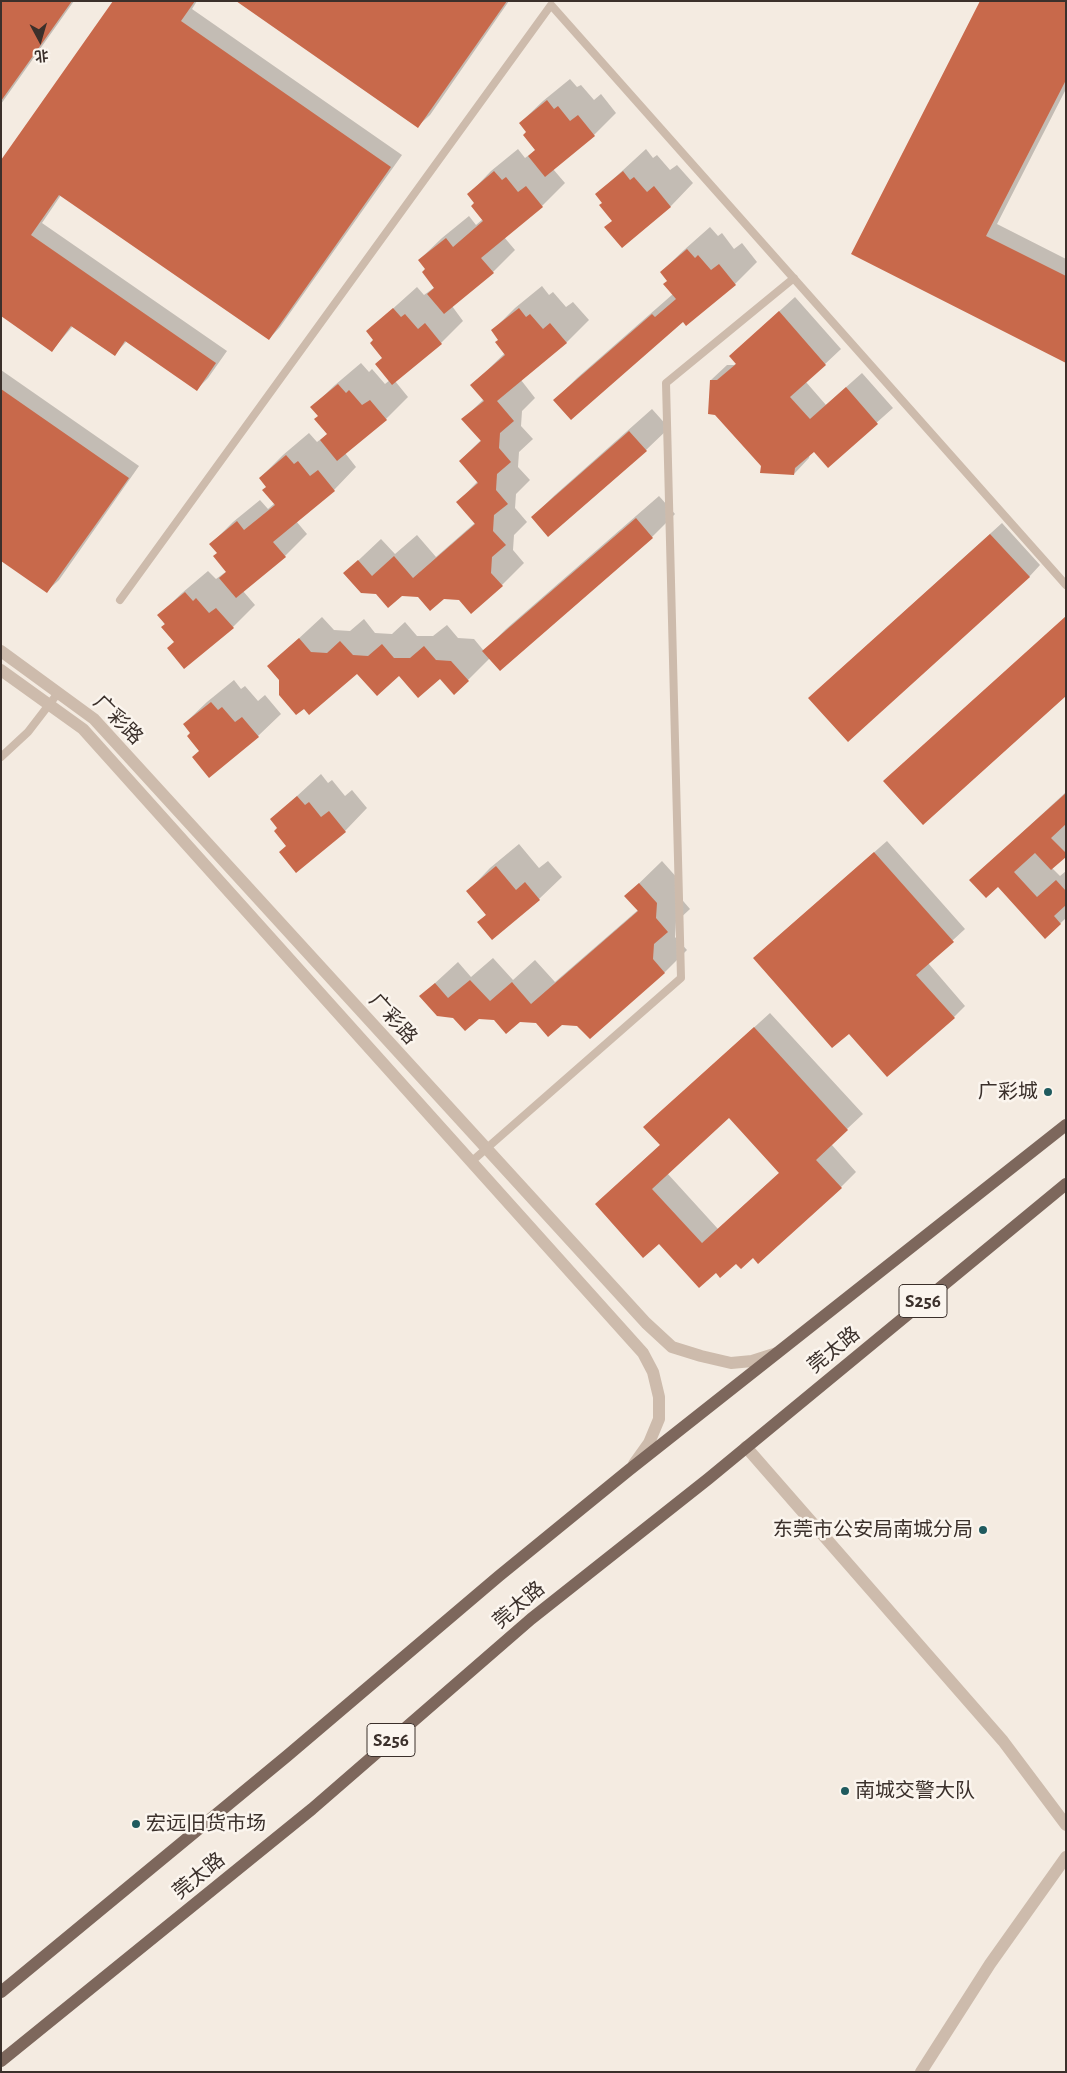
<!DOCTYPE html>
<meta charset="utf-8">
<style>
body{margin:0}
#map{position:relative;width:1067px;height:2073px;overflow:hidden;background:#f4ebe1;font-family:"Alegreya Sans","Noto Sans SC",sans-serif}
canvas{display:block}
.frame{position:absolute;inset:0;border:2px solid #3b302b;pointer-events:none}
.north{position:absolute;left:15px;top:15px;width:50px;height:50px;-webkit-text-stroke:4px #fbf5ee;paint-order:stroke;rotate:174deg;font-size:14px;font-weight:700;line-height:20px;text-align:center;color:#3b302b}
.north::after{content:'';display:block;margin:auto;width:18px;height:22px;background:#3b302b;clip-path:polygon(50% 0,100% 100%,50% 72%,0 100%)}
</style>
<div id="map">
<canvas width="1067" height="2073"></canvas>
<div class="frame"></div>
<div class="north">北</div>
</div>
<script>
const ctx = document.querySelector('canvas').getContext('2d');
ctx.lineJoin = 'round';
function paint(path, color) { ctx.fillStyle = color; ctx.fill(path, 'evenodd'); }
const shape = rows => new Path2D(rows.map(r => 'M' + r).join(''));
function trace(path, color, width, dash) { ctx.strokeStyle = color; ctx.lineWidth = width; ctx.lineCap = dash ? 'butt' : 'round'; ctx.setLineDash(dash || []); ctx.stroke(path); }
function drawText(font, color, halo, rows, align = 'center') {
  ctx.font = font + ' "Alegreya Sans","Noto Sans SC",sans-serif'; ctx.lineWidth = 5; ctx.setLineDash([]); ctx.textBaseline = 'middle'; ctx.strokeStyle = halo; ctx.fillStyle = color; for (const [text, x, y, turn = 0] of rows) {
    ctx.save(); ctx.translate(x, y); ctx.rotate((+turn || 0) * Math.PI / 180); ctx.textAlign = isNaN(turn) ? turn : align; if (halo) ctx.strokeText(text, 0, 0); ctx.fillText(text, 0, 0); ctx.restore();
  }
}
const shadow = shape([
 [1,1,74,1,1,104],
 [114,1,197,1,192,9,402,155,280,327,269,339,61,195,42,223,227,351,208,378,197,389,127,341,114,355,73,326,52,350,1,315],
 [238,1,509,1,430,115,418,126],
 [1066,1,1066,89,997,224,1066,259,1066,361,853,254],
 [570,79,577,87,581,85,594,100,601,94,616,113,594,135,553,169,565,183,542,206,504,237,515,250,493,272,452,306,463,321,441,343,395,381,408,397,386,419,345,453,356,467,334,490,296,521,307,534,285,556,243,591,255,605,233,627,175,642,159,615,182,593,208,571,216,579,227,571,218,553,211,544,233,522,260,500,268,509,275,503,268,486,260,478,283,455,309,433,317,442,328,434,319,416,312,407,335,385,361,363,369,372,372,369,385,384,390,380,383,358,375,340,368,331,417,287,424,295,435,287,427,269,419,260,442,238,469,216,476,225,483,219,476,202,469,194,491,171,518,149,525,158,536,150,528,132,520,123,543,101],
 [646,149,653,158,657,155,670,170,677,165,693,183,671,206,622,246,613,220,604,202,597,194],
 [710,227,718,236,722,233,734,249,742,243,757,262,735,284,683,320,555,400,577,378,673,294,669,280,661,272,684,250],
 [542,286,549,295,553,292,566,307,573,302,589,320,566,343,521,380,535,398,522,411,521,426,533,439,519,452,518,467,530,480,516,494,515,508,527,522,514,535,513,550,524,563,502,585,460,598,377,593,345,573,381,539,395,554,417,535,436,557,476,522,458,502,478,481,460,461,481,440,463,419,484,399,472,385,505,353,500,339,493,330,515,308],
 [795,297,841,349,806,382,826,405,862,373,893,408,828,466,814,450,810,453,809,458,794,474,762,465,711,380,727,365,734,365,737,363,730,356],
 [1,370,139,466,59,580,47,591,1,559],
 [652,409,669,428,646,450,548,535,532,517,555,495],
 [659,496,675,514,652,537,500,669,490,658,468,680,358,672,281,679,269,666,322,617,334,630,350,631,364,619,375,633,392,634,405,622,417,636,433,636,447,625,458,638,474,639,484,651,506,629],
 [1002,523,1040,565,1029,577,821,687],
 [234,680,241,689,245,686,258,701,265,695,281,714,258,736,210,776,200,751,192,733,184,724,207,702],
 [321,774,328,783,332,780,345,796,352,790,367,808,345,831,296,871,287,845,279,827,272,819],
 [1066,792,1066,856,1052,868,1060,876,1066,871,1066,918,1046,937,998,885,971,880],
 [887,841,965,929,928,963,965,1006,954,1017,849,1032,766,947],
 [519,844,539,868,548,861,562,877,539,899,479,922,487,914,468,891,490,868],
 [662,861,679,880,678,895,690,909,676,922,675,937,687,950,665,972,590,1038,578,1024,453,1016,421,996,458,962,471,977,493,958,513,980,535,960,555,982,638,910,626,896],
 [770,1013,863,1114,831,1144,856,1172,841,1187,753,1256,716,1271,659,1242,596,1204,661,1144,661,1112],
 [729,1117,780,1172,718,1229,667,1173]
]);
const building = shape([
 [1,1,72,1,1,101],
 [113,1,195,1,181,21,391,167,269,340,59,195,31,235,216,363,197,391,125,341,115,356,71,326,52,352,1,316,1,160],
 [236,1,507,1,418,128],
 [980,1,1066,1,1066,80,986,236,1066,276,1066,363,851,254],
 [547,100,554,109,558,106,570,121,578,115,595,136,545,177,528,156,535,150,523,135,526,132,519,123],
 [494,171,502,180,506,177,518,192,526,186,543,207,481,258,494,273,444,314,427,294,434,288,422,272,425,269,418,260,446,238,453,247,483,221,471,206,474,203,467,194],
 [623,171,630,180,634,177,647,192,654,186,671,207,622,248,604,227,612,221,599,205,602,203,595,194],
 [687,249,695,258,698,255,711,270,719,264,736,285,686,326,683,322,571,420,553,400,652,314,655,317,676,299,663,284,667,281,660,272],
 [393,308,401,317,405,314,418,329,425,323,442,344,392,385,375,364,382,358,370,343,373,340,366,331],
 [519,308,526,317,530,314,543,329,550,323,567,343,497,401,514,421,500,433,499,448,511,462,497,474,496,490,508,504,494,515,493,531,506,545,492,557,491,573,503,586,471,614,459,600,444,599,430,611,418,597,402,596,388,608,376,594,361,593,343,573,358,560,372,576,394,556,413,578,475,524,456,502,478,483,459,461,481,441,461,419,484,401,470,385,505,355,495,342,498,340,491,330],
 [779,311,826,365,790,397,810,419,846,387,878,424,828,468,814,452,795,468,794,475,760,473,761,466,715,415,708,414,710,380,717,380,736,364,729,356],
 [338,384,346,393,349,390,362,405,370,400,387,420,337,461,320,440,327,434,314,419,318,416,310,407],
 [1,389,129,478,47,593,1,561],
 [629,431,647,451,548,537,531,517],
 [286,455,294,464,298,461,310,476,318,470,335,491,273,542,286,557,236,598,219,578,226,572,213,556,217,553,209,544,237,521,244,530,275,505,262,490,266,487,259,478],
 [636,518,653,538,500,671,482,651],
 [990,534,1030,577,848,742,808,698],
 [185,592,193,601,196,598,209,613,216,608,234,628,184,669,167,648,174,642,161,627,165,624,157,615],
 [1066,616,1066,696,923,825,883,781],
 [299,638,311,652,327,653,340,641,353,655,368,656,382,644,394,658,410,658,424,646,436,660,451,661,469,681,454,695,440,679,418,698,399,676,377,696,357,674,309,715,304,709,296,715,279,695,279,680,267,666],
 [211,702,218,710,222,707,235,722,242,717,259,737,209,778,192,757,199,751,187,736,190,733,183,724],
 [1066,793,1066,824,1051,838,1066,853,1066,857,1051,870,1035,853,1014,872,1037,897,1056,880,1066,891,1066,905,1054,916,1061,924,1045,939,998,887,986,898,969,880],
 [297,796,305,805,309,802,321,817,329,811,346,832,296,873,279,852,286,846,274,831,277,828,270,819],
 [874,852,954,942,916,975,955,1018,887,1077,849,1034,832,1048,753,958],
 [496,866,516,890,525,882,540,900,492,940,477,922,486,915,466,891],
 [639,883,657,903,656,918,668,932,654,944,653,959,665,973,590,1039,577,1026,562,1025,548,1037,536,1023,520,1022,506,1034,494,1020,479,1019,465,1031,453,1018,437,1016,419,996,435,983,448,998,470,980,490,1001,512,982,531,1004,638,911,624,896],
 [754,1027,848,1130,816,1160,842,1188,758,1264,753,1258,741,1269,736,1264,720,1278,716,1273,699,1288,659,1244,643,1258,595,1204,660,1145,643,1127],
 [729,1118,779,1173,702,1243,652,1189]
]);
const service = shape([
 [120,600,551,5,1066,585],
 [1,757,28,732,58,693],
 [471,1162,681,978,666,383,794,278]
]);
const minor = shape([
 [1,651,94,719,646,1323,672,1347,701,1356,731,1363,752,1361,777,1353],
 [1,670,83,729,643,1353,653,1372,659,1397,659,1419,649,1443,634,1464],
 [746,1447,1003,1741,1066,1825],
 [921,2072,990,1964,1066,1857]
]);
const primary = shape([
 [1,1992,287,1756,499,1576,629,1470,1066,1125],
 [1,2061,312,1809,531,1619,708,1479,1066,1184]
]);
const markers = [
 [1048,1092,5,"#1f5a5e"],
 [983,1530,5,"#1f5a5e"],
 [845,1791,5,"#1f5a5e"],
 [136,1824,5,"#1f5a5e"]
];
const shields = [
 [923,1301,48],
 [391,1740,48]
];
const shieldNames = [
 ["S256",923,1301],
 ["S256",391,1740]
];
const streetNames = [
 ["广彩路",118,720,45],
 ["广彩路",393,1019,48],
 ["莞太路",834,1350,-39],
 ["莞太路",519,1605,-40],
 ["莞太路",199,1876,-39]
];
const poiNames = [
 ["广彩城",1038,1092],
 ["东莞市公安局南城分局",973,1530],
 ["南城交警大队",855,1791,"left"],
 ["宏远旧货市场",146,1824,"left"]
];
paint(shadow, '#0003');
paint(building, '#c8694b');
trace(service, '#cdbbac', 8);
trace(minor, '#cdbbac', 12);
trace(primary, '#7d675c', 12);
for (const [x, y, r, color] of markers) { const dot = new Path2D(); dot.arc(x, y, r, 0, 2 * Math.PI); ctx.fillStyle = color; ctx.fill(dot); trace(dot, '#fbf5ee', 2); }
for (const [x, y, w] of shields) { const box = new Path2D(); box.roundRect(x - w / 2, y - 16.5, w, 33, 4); ctx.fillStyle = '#fbf5ee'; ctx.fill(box); trace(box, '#3b302b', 1); }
drawText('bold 19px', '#3b302b', null, shieldNames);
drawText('20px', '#3b302b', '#fbf5ee', streetNames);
drawText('20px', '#3b302b', '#fbf5ee', poiNames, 'right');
</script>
